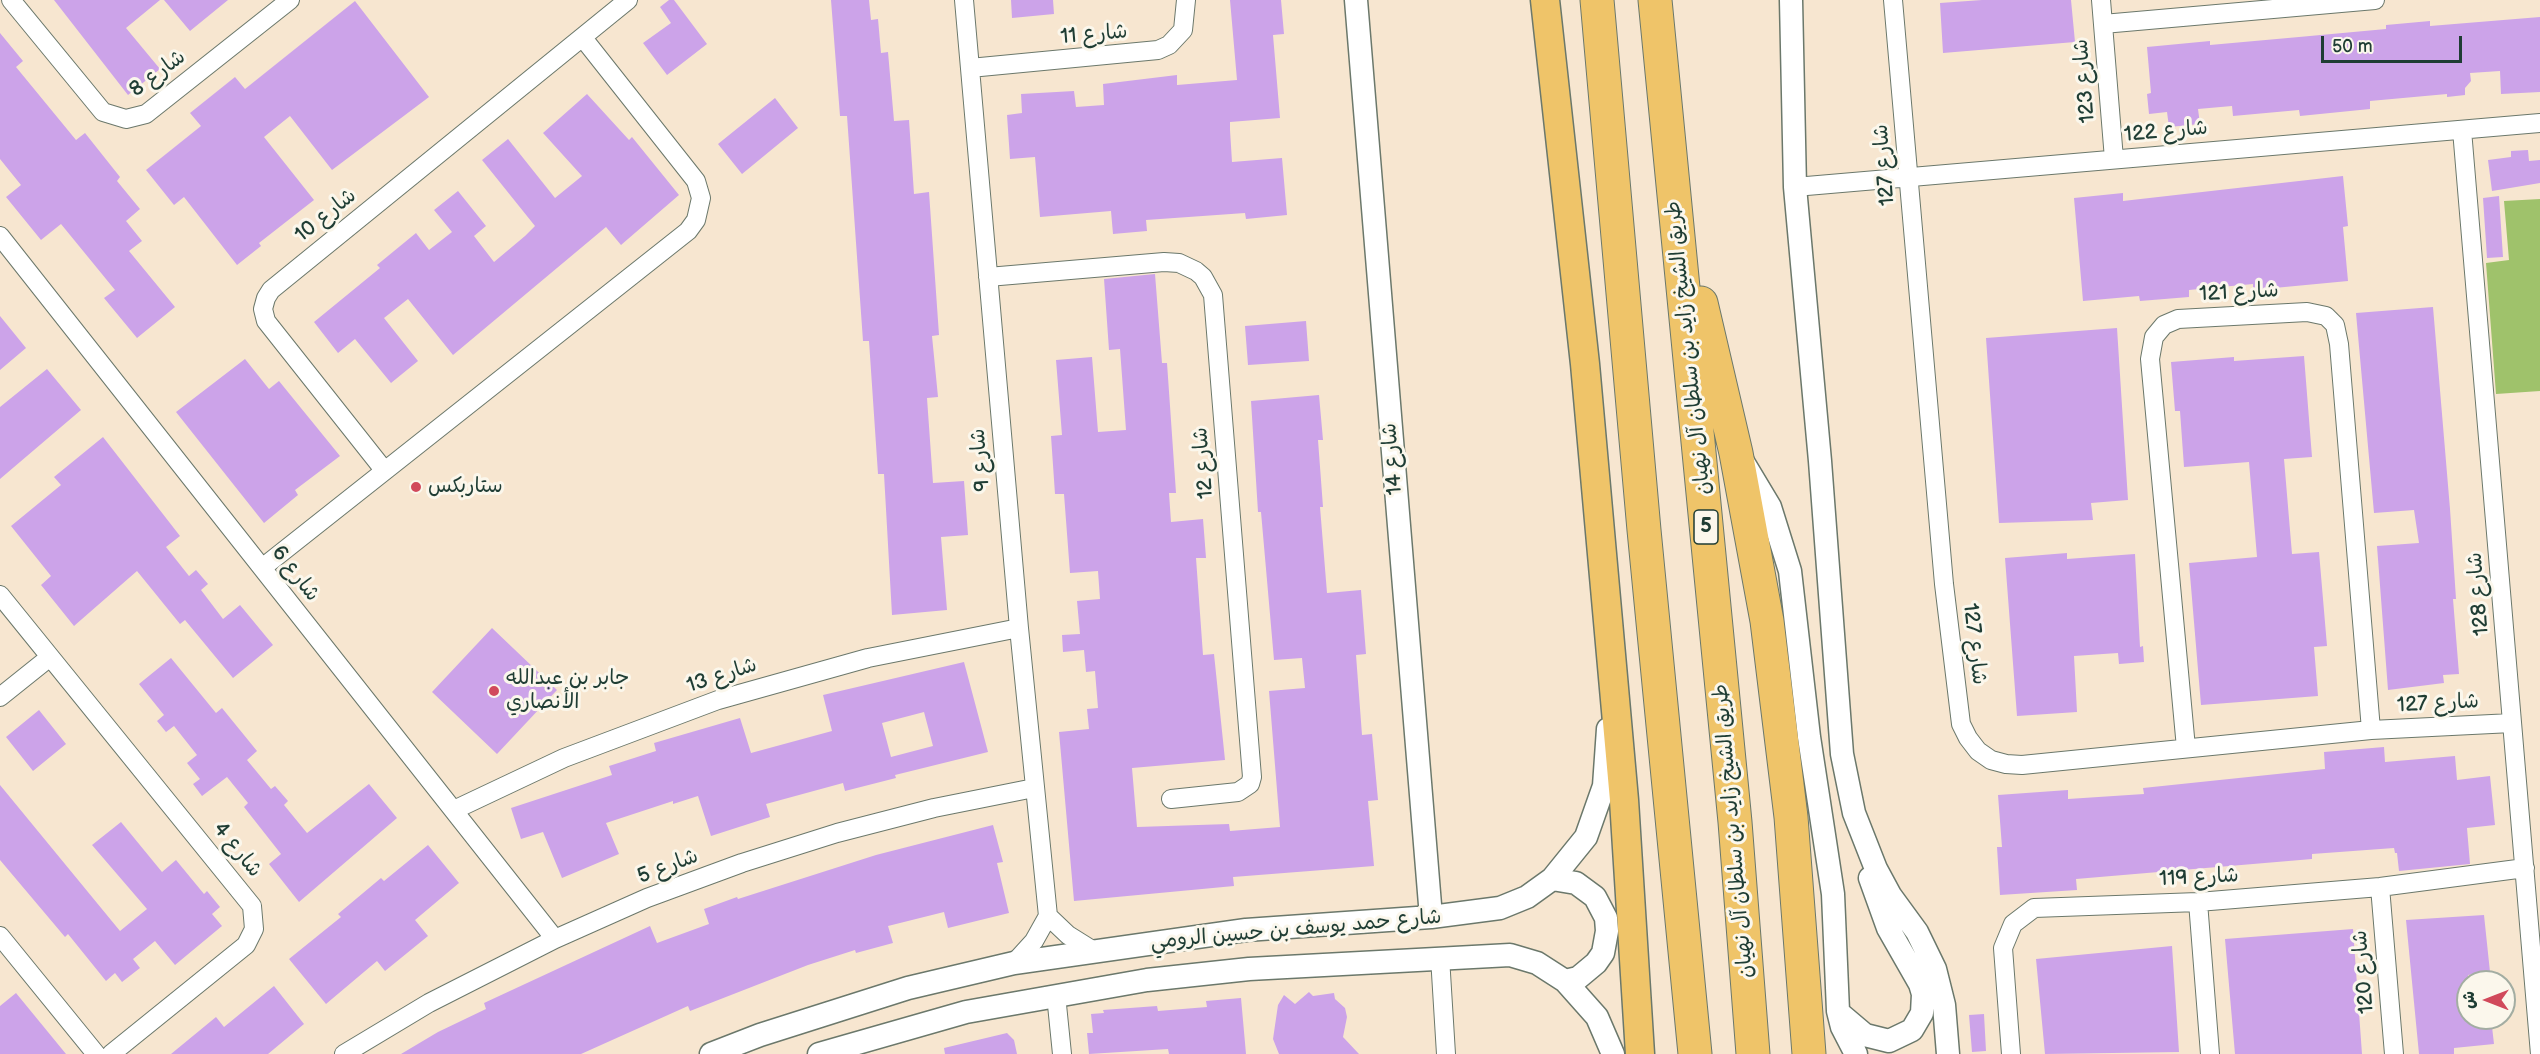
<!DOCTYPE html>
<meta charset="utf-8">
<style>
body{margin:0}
#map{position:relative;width:2540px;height:1054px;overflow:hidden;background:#f7e6d0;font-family:"Balsamiq Sans","Playpen Sans Arabic",sans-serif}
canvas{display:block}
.north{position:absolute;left:2456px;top:970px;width:60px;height:60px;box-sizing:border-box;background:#fbf7ec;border:2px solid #a3ada2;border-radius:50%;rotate:270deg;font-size:16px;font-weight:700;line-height:24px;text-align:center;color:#1f3d34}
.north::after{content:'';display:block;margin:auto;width:21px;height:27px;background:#d1495b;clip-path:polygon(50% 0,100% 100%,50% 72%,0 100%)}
.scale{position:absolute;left:2321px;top:36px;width:141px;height:27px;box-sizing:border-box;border:3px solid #1f3d34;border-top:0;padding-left:8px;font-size:18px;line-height:21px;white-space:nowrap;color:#1f3d34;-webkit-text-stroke:4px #fbf7ec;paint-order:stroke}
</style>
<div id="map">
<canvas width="2540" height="1054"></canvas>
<div class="north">ش</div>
<div class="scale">50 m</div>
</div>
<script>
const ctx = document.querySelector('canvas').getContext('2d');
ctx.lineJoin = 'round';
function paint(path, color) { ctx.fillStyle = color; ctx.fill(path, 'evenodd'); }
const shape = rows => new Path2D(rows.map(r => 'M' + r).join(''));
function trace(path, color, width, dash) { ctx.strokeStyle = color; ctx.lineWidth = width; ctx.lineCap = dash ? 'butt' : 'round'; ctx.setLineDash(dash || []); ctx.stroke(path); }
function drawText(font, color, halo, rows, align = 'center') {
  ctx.font = font + ' "Balsamiq Sans","Playpen Sans Arabic",sans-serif'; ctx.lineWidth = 6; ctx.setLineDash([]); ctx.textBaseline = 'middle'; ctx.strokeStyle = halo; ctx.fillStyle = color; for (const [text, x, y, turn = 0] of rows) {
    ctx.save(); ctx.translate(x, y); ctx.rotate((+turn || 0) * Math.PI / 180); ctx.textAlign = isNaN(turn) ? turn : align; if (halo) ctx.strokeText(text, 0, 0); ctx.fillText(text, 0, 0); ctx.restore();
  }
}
const green = shape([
 [2540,199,2540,391,2496,394,2486,263,2509,260,2504,201]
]);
const building = shape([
 [54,0,160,0,126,28,160,69,128,95],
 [164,0,228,0,190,31],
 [669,0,674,0,707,44,667,75,643,43,671,23,660,7],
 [831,0,869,0,871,20,878,19,881,53,888,52,894,121,909,120,914,194,929,192,939,335,932,336,938,397,927,398,933,483,964,481,968,535,941,537,947,610,892,615,884,474,878,474,869,341,863,341,847,116,840,116],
 [1011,0,1053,0,1054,14,1012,18],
 [1230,0,1281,0,1284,34,1273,35,1280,118,1230,122,1230,130,1232,162,1282,158,1287,215,1246,219,1245,213,1146,220,1147,231,1113,234,1111,211,1040,217,1035,157,1010,159,1007,115,1022,113,1021,94,1074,91,1076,107,1104,105,1103,84,1177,75,1177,85,1237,80],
 [1982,0,2071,0,2075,42,1943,53,1940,3],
 [355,1,429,97,332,170,290,116,264,137,314,200,259,243,261,246,237,265,184,197,174,205,146,170,201,126,190,113,235,77,245,89],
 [2540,17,2540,92,2501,94,2500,71,2470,73,2471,81,2465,88,2465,95,2447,97,2447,94,2370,101,2370,109,2300,116,2299,110,2233,116,2232,106,2198,109,2200,124,2169,127,2167,112,2149,114,2147,94,2151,93,2147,47,2210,41,2210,45,2299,37,2386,29,2386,25,2430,21,2430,26],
 [0,33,23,61,16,67,76,140,85,133,120,177,117,181,140,209,126,221,142,241,129,251,175,307,137,338,104,298,115,290,61,224,41,240,6,197,21,185,0,159],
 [587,94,629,140,632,137,679,195,621,245,606,227,453,355,408,299,384,318,418,361,391,383,355,339,338,353,314,322,380,268,377,265,416,233,429,250,452,232,434,210,458,191,486,226,474,236,494,262,525,236,535,226,482,160,508,139,555,198,582,176,543,133],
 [775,98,798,128,742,174,718,144],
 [2528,150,2529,161,2540,160,2540,183,2492,191,2488,160,2511,157,2511,151],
 [2343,176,2348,226,2343,227,2348,281,2253,290,2253,284,2189,290,2189,297,2140,301,2139,296,2083,301,2074,198,2123,193,2123,201],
 [2499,196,2503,257,2487,258,2483,198],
 [1155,274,1162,363,1167,363,1170,406,1176,493,1169,493,1171,522,1203,519,1206,558,1196,558,1203,655,1214,654,1225,760,1132,768,1137,827,1229,824,1230,831,1280,827,1269,691,1305,688,1302,658,1274,660,1261,512,1258,512,1251,401,1319,395,1323,440,1318,440,1323,507,1320,507,1327,593,1361,590,1366,654,1356,655,1362,735,1372,734,1378,800,1368,801,1374,866,1233,877,1234,886,1074,901,1059,732,1089,729,1087,709,1098,708,1095,671,1086,672,1084,650,1063,652,1062,635,1080,634,1077,601,1100,599,1098,571,1070,573,1064,494,1055,494,1051,436,1062,435,1056,360,1092,357,1098,432,1126,430,1120,349,1109,350,1104,279],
 [2433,307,2450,509,2456,599,2453,599,2459,674,2443,675,2444,683,2388,690,2377,546,2419,543,2414,510,2374,513,2356,313],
 [0,316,26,348,0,370],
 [1306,321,1309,361,1248,365,1245,326],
 [2117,328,2128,500,2091,503,2093,520,1999,523,1986,338],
 [2304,356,2312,457,2284,459,2292,554,2319,552,2327,646,2314,647,2318,696,2201,705,2189,563,2257,557,2249,462,2184,467,2180,411,2175,411,2171,362,2234,357,2234,361],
 [245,359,269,389,279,381,340,456,295,490,298,495,264,523,176,412],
 [47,369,81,410,0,479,0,407],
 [103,437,180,536,166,547,189,576,196,570,208,584,201,590,223,619,240,605,273,645,233,678,185,620,180,624,137,571,74,626,41,585,51,576,11,526,61,485,54,477],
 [2067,553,2067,559,2135,554,2140,647,2143,646,2144,662,2119,664,2118,653,2074,656,2077,712,2017,716,2005,558],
 [492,628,557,690,497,754,432,692],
 [171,658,216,713,222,708,257,751,247,760,271,789,275,786,288,801,284,805,307,833,369,784,397,818,299,902,269,864,281,854,244,807,248,803,227,777,202,796,193,784,200,779,187,763,197,755,174,726,166,732,157,721,164,715,139,684],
 [964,662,988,752,895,775,896,778,845,791,843,783,766,804,770,817,711,836,698,796,673,804,673,801,606,823,619,854,562,878,543,832,521,839,511,808,612,775,609,766,656,751,654,743,740,718,751,753,832,731,823,695],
 [924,712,933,746,891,757,882,723],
 [39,710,66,744,33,771,6,737],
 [2384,747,2385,762,2455,756,2457,780,2490,776,2495,825,2467,828,2470,864,2399,871,2397,853,2395,853,2394,848,2312,854,2312,859,2076,879,2077,890,2000,895,1997,847,2002,847,1998,795,2068,790,2068,799,2144,794,2143,788,2325,769,2324,752],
 [0,785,120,931,147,909,92,845,121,822,162,872,176,860,204,894,207,891,220,907,212,914,222,926,175,965,155,941,133,959,140,968,122,982,115,973,106,981,68,934,65,937,0,860],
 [993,825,1003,862,997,863,1009,913,948,928,944,912,888,926,893,943,856,953,855,950,808,965,690,1011,688,1006,581,1054,401,1054,438,1032,486,1009,484,1003,650,926,657,943,709,924,704,909,737,897,738,899,876,855],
 [428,845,459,883,415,920,428,936,385,971,377,961,326,1004,289,959,341,917,338,914,381,878,384,881],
 [2484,915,2490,972,2468,975,2468,1018,2491,1018,2494,1044,2454,1048,2454,1054,2419,1054,2406,920],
 [2353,929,2362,1054,2235,1054,2225,939],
 [2172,946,2179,1052,2045,1054,2036,959],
 [274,986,304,1024,268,1054,171,1054,216,1017,224,1027],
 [1309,992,1313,996,1334,993,1335,999,1345,1008,1347,1017,1343,1037,1359,1054,1279,1054,1273,1039,1278,1005,1284,995,1295,1004],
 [16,993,66,1054,0,1054,0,1006],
 [1241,998,1246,1054,1169,1054,1168,1049,1089,1054,1087,1033,1093,1033,1091,1014,1104,1013,1103,1010,1157,1006,1158,1011,1207,1007,1206,1001],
 [1984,1014,1986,1051,1972,1052,1969,1015],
 [1007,1033,1014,1040,1017,1054,945,1054,944,1048]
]);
const minor = shape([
 [11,0,103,112,126,119,146,114,290,0],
 [964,0,1019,628,1048,916],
 [1893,0,1944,584,1961,724,1968,738,1978,751,1991,760,2006,764,2022,765,2371,730,2512,723],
 [2101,0,2114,159],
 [2103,24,2375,0],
 [970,68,1158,50,1169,45,1183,30,1186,0],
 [2462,130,2540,1054],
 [1795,187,2540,123],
 [0,236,555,939],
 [988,277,1164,262,1179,263,1196,271,1203,277,1213,295,1252,777,1250,784,1238,792,1171,799],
 [384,470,266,321,263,309,266,298,271,290,628,0],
 [262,568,688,231,696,220,701,198,696,181,583,38],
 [0,595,252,906,254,929,246,945,111,1054],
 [0,697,50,657],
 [2186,748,2150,359,2154,337,2164,325,2178,319,2307,312,2326,316,2335,325,2339,344,2371,730],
 [454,810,564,758,718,700,868,658,1019,628],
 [2380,887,2394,1054],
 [2198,902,2210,1054],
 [1048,916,1068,935,1092,950],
 [0,936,96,1054],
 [1440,957,1446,1054],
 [1014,963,1034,941,1048,916],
 [1056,995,1062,1054],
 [344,1054,429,1003,555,939,647,898,742,863,837,833,934,808,1034,788],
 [2011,1054,2003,948,2013,924,2034,908,2198,902,2380,887,2525,868]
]);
const tertiary = shape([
 [1356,0,1431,917],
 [1791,0,1795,187,1820,461,1842,754,1854,813,1876,869,1890,895,1917,932,1935,969,1944,1005,1948,1054],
 [1743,462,1770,507,1790,571,1809,737,1833,894,1838,1011,1842,1027,1856,1054],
 [1552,879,1576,883,1595,897,1606,918,1607,931,1603,953,1596,963,1578,978,1565,981],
 [1839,1013,1865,1035,1889,1041,1912,1030,1922,1013,1923,994,1920,984,1888,928,1870,878],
 [711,1054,760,1035,908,988,1014,963,1246,930,1431,917,1500,908,1527,897,1552,879,1586,837,1604,786,1608,729],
 [819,1054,966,1012,1147,980,1249,969,1510,955,1537,963,1565,981,1597,1017,1613,1054]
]);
const primary = shape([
 [1545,0,1585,364,1624,800,1640,1054]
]);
const motorway = shape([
 [1597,0,1644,530,1695,1054],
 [1655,0,1735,822,1753,1054],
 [1701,303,1736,453,1767,621,1791,817,1809,1054]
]);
const markers = [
 [416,487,6,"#d1495b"],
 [494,691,6,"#d1495b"]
];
const shields = [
 [1706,527,24]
];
const shieldNames = [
 ["5",1706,527]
];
const streetNames = [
 ["شارع 11",1094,35,-5],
 ["شارع 8",158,74,-37],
 ["شارع 123",2085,81,-95],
 ["شارع 122",2166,132,-5],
 ["شارع 127",1885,165,-95],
 ["شارع 10",326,216,-39],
 ["شارع 121",2239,293,-3],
 ["طريق الشيخ زايد بن سلطان آل نهيان",1689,348,-96],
 ["شارع 14",1393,459,-95],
 ["شارع 9",981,460,-95],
 ["شارع 12",1204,463,-95],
 ["شارع 6",295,574,52],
 ["شارع 128",2479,594,-95],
 ["شارع 127",1974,644,83],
 ["شارع 13",722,676,-18],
 ["شارع 127",2438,704,-3],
 ["طريق الشيخ زايد بن سلطان آل نهيان",1734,831,-95],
 ["شارع 4",237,850,51],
 ["شارع 5",668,867,-21],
 ["شارع 119",2199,878,-3],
 ["شارع حمد يوسف بن حسين الرومي",1296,930,-5],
 ["شارع 120",2364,972,-95]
];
const poiNames = [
 ["ستاربكس",428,487],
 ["جابر بن عبدالله",506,679],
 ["الأنصاري",506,703]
];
paint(green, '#9fc26b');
paint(building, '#cca3e9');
trace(minor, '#6b786b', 20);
trace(tertiary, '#6b786b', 25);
trace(primary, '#6b786b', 31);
trace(motorway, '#6b786b', 35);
trace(minor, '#fff', 18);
trace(tertiary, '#fff', 22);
trace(primary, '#efc469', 28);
trace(motorway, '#efc469', 33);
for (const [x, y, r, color] of markers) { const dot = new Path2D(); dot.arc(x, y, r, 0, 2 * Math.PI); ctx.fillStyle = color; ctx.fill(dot); trace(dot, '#fbf7ec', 2); }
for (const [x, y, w] of shields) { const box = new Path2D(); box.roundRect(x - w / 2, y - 17, w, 34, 4.5); ctx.fillStyle = '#fbf7ec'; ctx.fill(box); trace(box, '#1f3d34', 1.5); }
drawText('bold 20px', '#1f3d34', null, shieldNames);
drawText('21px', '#1f3d34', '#fbf7ec', streetNames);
drawText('21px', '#1f3d34', '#fbf7ec', poiNames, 'left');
</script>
